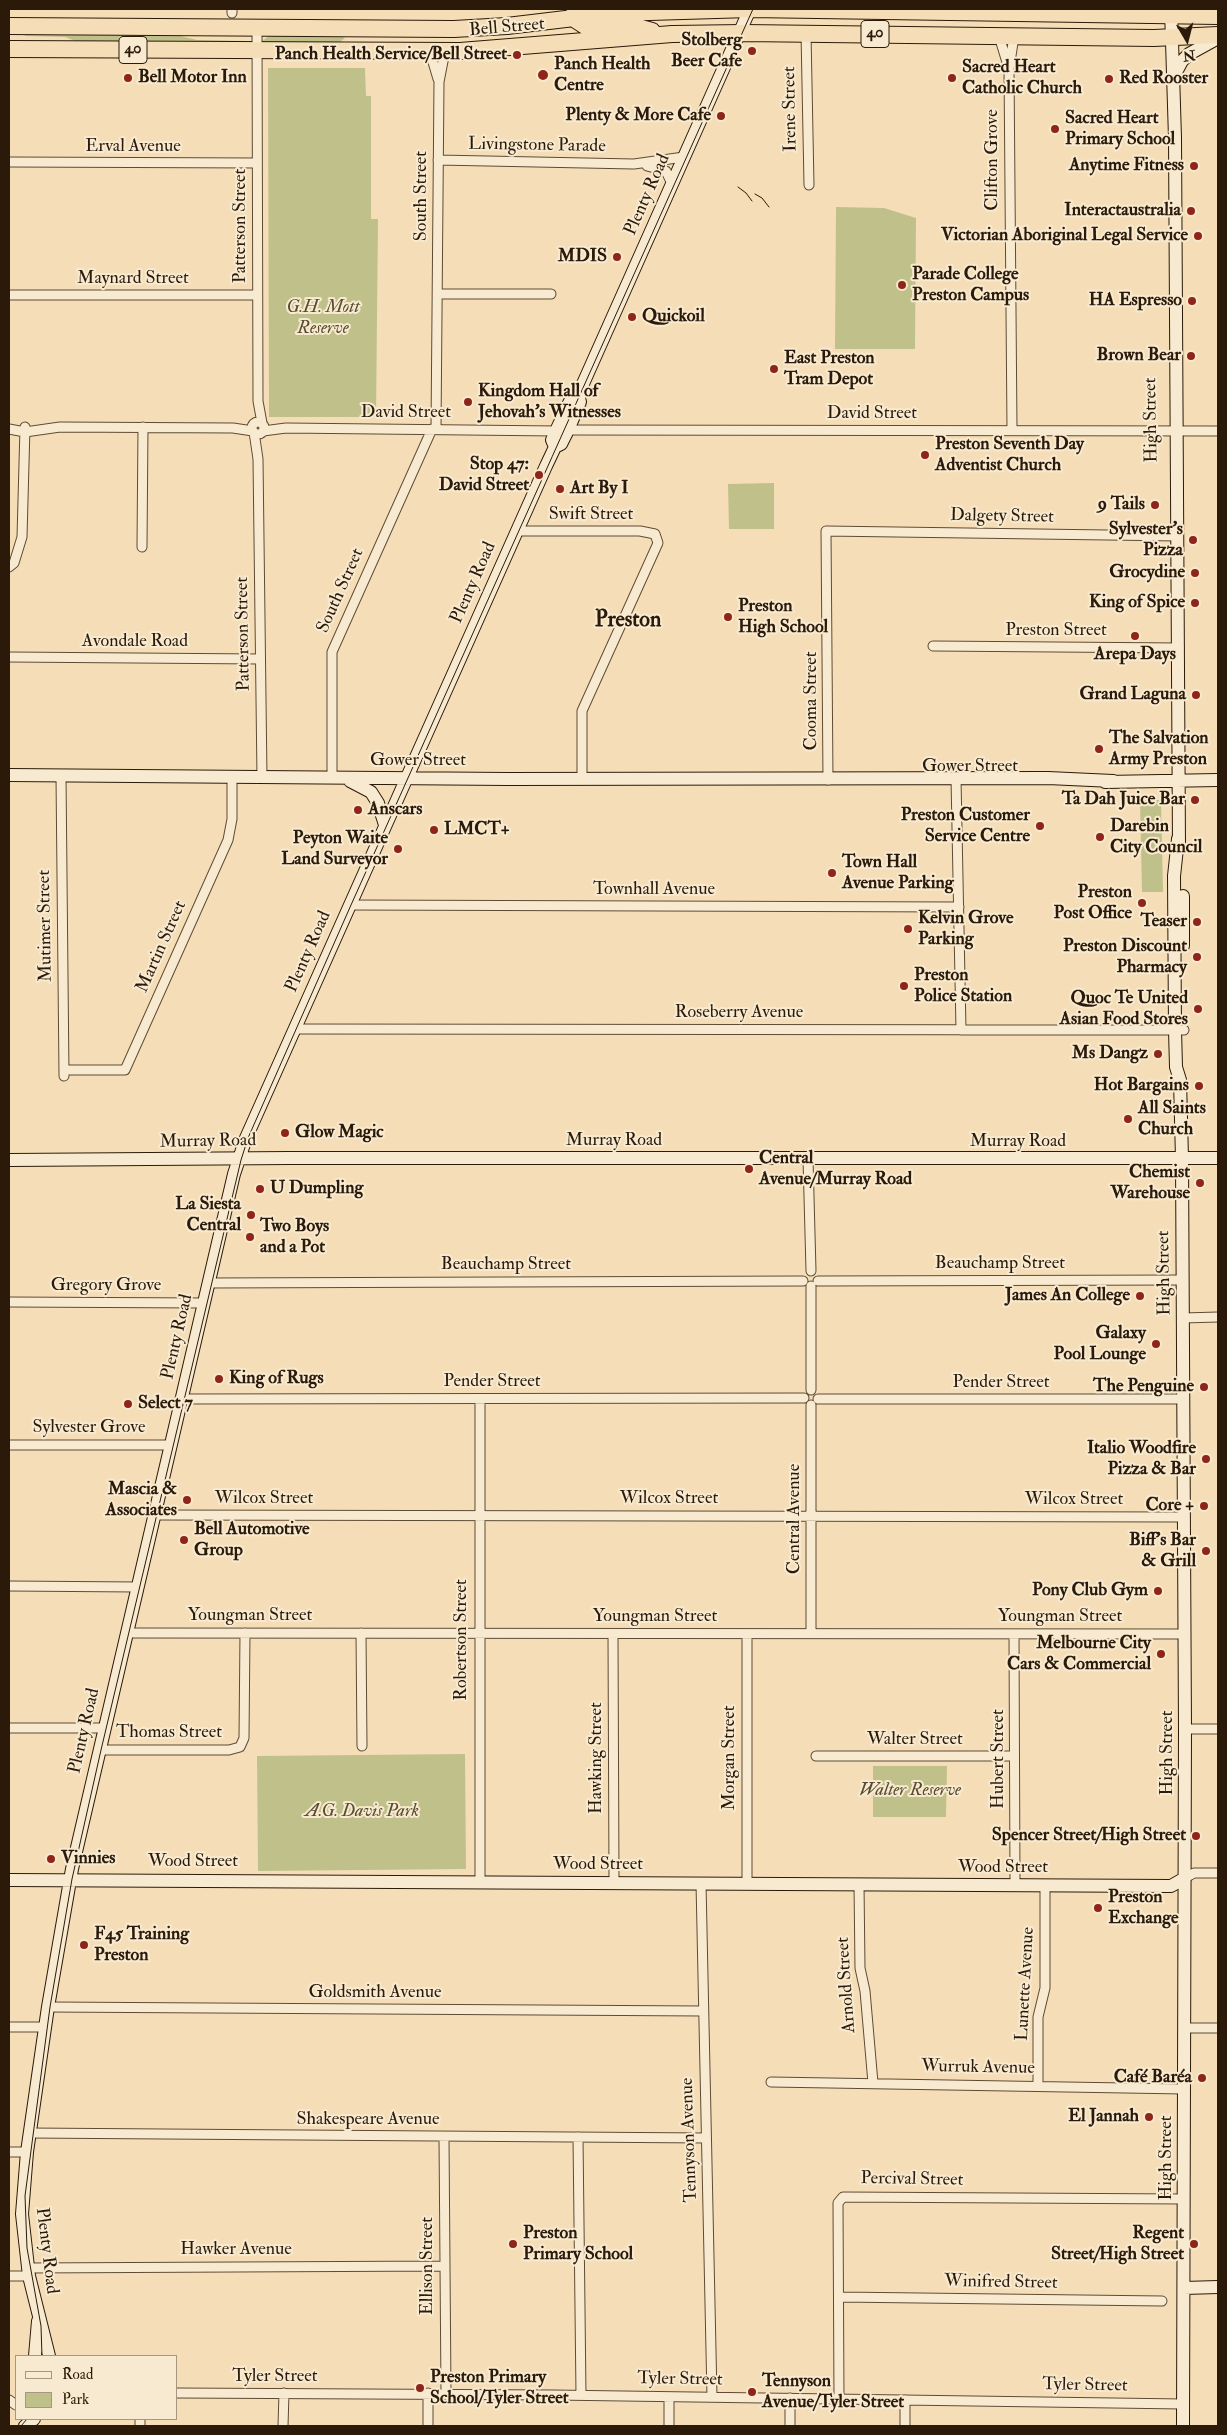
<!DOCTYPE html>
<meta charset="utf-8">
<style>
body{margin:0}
#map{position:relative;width:1227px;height:2435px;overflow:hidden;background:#f5deb7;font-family:"IM FELL Double Pica",serif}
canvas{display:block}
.frame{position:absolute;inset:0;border:10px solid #2b1a09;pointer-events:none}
.legend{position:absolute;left:15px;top:2355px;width:162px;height:65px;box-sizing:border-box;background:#f8ead0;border:1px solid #a69780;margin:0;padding:6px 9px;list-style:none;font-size:15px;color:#2b1a09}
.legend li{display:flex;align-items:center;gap:10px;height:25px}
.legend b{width:25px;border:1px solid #a69780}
.north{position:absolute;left:1162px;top:15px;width:50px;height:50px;-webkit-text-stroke:4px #f8ead0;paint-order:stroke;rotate:172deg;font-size:14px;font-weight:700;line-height:20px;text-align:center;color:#2b1a09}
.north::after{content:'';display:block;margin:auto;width:18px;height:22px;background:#2b1a09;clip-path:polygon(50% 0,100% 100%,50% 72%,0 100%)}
</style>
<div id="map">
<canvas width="1227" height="2435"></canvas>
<div class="frame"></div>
<ul class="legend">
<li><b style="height:6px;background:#f8ead0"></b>Road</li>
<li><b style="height:14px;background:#c0c08b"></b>Park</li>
</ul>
<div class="north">N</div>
</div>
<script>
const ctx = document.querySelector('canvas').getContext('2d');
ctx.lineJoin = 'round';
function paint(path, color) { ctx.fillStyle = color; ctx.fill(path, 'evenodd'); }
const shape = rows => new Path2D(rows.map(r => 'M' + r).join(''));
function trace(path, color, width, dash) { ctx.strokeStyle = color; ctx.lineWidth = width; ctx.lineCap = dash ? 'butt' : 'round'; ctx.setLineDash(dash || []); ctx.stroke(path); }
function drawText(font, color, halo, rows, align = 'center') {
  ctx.font = font + ' "IM FELL Double Pica",serif'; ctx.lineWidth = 4; ctx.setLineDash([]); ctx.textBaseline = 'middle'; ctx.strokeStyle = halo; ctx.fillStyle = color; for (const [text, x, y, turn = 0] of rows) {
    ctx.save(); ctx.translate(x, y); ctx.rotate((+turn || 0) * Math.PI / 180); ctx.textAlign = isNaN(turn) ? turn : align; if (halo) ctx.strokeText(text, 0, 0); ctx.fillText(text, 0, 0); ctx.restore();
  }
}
const green = shape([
 [27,34,172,34,197,40,245,41,239,44,80,43,65,37,24,36],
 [270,35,338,35,345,38,339,43,265,44,262,41],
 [268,68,365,68,366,96,371,96,371,219,378,219,376,417,269,417],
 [836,207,884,208,916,218,915,349,835,349],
 [774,483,774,529,729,529,728,484],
 [1140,800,1161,800,1163,892,1142,892],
 [465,1754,466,1869,258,1871,257,1756],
 [873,1766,947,1766,946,1817,873,1817]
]);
const street = shape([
 [232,9,232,13],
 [257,28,258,401,262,423],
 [806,33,809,185],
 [999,36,1009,69],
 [430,52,438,79],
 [438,160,634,164,684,157],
 [9,162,257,163],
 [647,166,666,171,672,184],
 [438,294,551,294],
 [9,295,257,295],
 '252 428a6 6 0 1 1 12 0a6 6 0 1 1-12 0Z',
 [9,429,25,432,60,427,233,428,253,431],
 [436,429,439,82,445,51],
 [568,430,1218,431],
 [1012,430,1009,69,1014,36],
 [263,431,286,428,556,431],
 [254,432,258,459,262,778],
 [517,531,640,531,655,534,658,543,582,711,582,779],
 [142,547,143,427],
 [9,567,14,563,22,537,25,427],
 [933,646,1179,648],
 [9,657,260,659],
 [61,776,64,1076],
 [332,778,332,652,432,429],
 [956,778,961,1030],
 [828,780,826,531,1178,536],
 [350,905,959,907],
 [294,1029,1184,1030],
 [64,1070,125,1070,228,840,232,819,232,778],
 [808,1159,811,1271],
 [818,1281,1182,1280],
 [208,1283,803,1281],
 [811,1286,811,1390],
 [9,1302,204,1303],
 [1183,1318,1218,1317],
 [181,1399,804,1398],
 [480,1399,480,1881],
 [818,1399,1183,1399],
 [811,1405,811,1633],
 [9,1445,170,1445],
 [154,1515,1184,1517],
 [9,1586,137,1587],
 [126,1633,1185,1634],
 [361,1633,362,1746],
 [613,1634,614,1882],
 [747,1634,747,1883],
 [1014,1634,1015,1885],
 [9,1728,104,1728],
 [1185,1729,1218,1729],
 [99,1750,229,1750,240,1747,244,1738,245,1633],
 [816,1756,1014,1756],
 [1185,1878,1194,1873,1218,1873],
 [701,1883,712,2397],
 [859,1884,860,1968,865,1991,873,2083],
 [48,2007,703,2011],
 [9,2027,45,2027],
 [1185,2028,1218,2028],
 [771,2082,1184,2089],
 [1038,2085,1038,2017,1045,1988,1045,1885],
 [29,2133,706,2138],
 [444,2137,446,2394],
 [578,2137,581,2395],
 [9,2152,27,2152],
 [28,2268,444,2266],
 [9,2276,29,2276],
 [839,2297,1162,2301],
 [176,2393,553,2395,1183,2404],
 [428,2393,428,2426],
 [669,2397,669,2426],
 [839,2399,838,2203,843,2197,1184,2199],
 [9,2400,16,2405],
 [140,2426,140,2419],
 [283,2426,284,2393],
 [790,2426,790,2398],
 [905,2426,905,2400]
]);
const secondary = shape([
 [1171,9,1175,138,1179,846],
 [1174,76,1182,61,1189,54,1218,38],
 [555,447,552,440,556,431,571,399,578,395,750,9],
 [9,775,509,779,1048,778,1113,781],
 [350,781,371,792,378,803,385,825],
 [1105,782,1218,780],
 [1178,839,1174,876,1175,1030,1176,1067,1180,1080,1182,1159,1185,1729,1183,2426],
 [1183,896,1183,946],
 [9,1160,290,1158,1218,1158],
 [9,1880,1171,1886,1185,1878],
 [1184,2288,1218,2287],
 [35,2356,38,2321],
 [49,2356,29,2276,22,2214,27,2152,48,2007,72,1869,234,1174,246,1138,546,466,555,447,561,444,568,430,580,402,578,395],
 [25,2426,34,2419]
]);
const highway = shape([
 [571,17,585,26,630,25,652,31],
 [9,26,454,29,507,26,616,13,750,9,1218,16],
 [9,49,460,51,672,34,743,33,1154,38,1218,35]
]);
const tram = shape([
 [738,187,746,193,752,201],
 [755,194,762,198,769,207],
 [42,2356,41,2326,27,2248,25,2196,50,2007,72,1879,101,1750,241,1160,248,1138,351,905,753,9],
 [21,2426,27,2419]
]);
const markers = [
 [752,51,5,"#8f2418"],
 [517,55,5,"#8f2418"],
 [543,75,6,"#8f2418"],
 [128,78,5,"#8f2418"],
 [952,78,5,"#8f2418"],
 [1109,79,5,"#8f2418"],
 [721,116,5,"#8f2418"],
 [1055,129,5,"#8f2418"],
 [1194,166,5,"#8f2418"],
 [1191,211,5,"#8f2418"],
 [1198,236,5,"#8f2418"],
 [617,257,5,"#8f2418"],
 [902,285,5,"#8f2418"],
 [1192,301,5,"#8f2418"],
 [632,317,5,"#8f2418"],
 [1191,356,5,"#8f2418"],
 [774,369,5,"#8f2418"],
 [468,402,5,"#8f2418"],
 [925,455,5,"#8f2418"],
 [539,475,5,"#8f2418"],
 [560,489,5,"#8f2418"],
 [1155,505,5,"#8f2418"],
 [1193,540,5,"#8f2418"],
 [1195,573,5,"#8f2418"],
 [1195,603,5,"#8f2418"],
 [728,617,5,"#8f2418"],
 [1135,636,5,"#8f2418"],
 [1196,695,5,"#8f2418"],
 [1099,749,5,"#8f2418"],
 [1195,800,5,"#8f2418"],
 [358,810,5,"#8f2418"],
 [1040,826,5,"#8f2418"],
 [434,830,5,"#8f2418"],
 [1100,837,5,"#8f2418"],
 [398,849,5,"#8f2418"],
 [832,873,5,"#8f2418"],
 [1142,903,5,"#8f2418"],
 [1197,922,5,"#8f2418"],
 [908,929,5,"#8f2418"],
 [1197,957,5,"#8f2418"],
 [904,986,5,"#8f2418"],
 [1198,1009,5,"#8f2418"],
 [1158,1054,5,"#8f2418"],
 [1199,1086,5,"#8f2418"],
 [1128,1119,5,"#8f2418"],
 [285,1133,5,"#8f2418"],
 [749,1169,5,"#8f2418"],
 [1200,1183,5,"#8f2418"],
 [260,1189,5,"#8f2418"],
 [251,1215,5,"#8f2418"],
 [250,1237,5,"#8f2418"],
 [1140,1296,5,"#8f2418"],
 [1156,1344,5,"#8f2418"],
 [219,1379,5,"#8f2418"],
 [1204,1387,5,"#8f2418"],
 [128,1404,5,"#8f2418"],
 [1206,1459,5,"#8f2418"],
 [187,1500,5,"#8f2418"],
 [1204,1506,5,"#8f2418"],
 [184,1540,5,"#8f2418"],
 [1206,1551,5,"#8f2418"],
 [1158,1591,5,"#8f2418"],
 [1161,1654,5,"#8f2418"],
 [1196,1836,5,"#8f2418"],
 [51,1859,5,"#8f2418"],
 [1098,1908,5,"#8f2418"],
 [84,1945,5,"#8f2418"],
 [1202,2078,5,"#8f2418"],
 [1149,2117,5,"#8f2418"],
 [513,2244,5,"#8f2418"],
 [1194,2244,5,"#8f2418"],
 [420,2388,5,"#8f2418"],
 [752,2392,5,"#8f2418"]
];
const shields = [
 [875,34,28],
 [133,50,28]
];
const shieldNames = [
 ["40",875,34],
 ["40",133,50]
];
const streetNames = [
 ["Bell Street",507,28,-5],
 ["Irene Street",791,109,-91],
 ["Livingstone Parade",537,146,1],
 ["Erval Avenue",133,147],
 ["Clifton Grove",993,160,-90],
 ["Plenty Road",648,195,-66],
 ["South Street",422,196,-90],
 ["Patterson Street",241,226,-90],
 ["Maynard Street",133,279],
 ["David Street",406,413],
 ["David Street",872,414],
 ["High Street",1152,420,-91],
 ["Swift Street",591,515],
 ["Dalgety Street",1002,517,1],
 ["Plenty Road",474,583,-66],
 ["South Street",341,591,-66],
 ["Preston Street",1056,631],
 ["Patterson Street",244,634,-91],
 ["Avondale Road",135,642],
 ["Cooma Street",812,701,-90],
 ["Gower Street",418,761],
 ["Gower Street",970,767],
 ["Townhall Avenue",654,890],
 ["Mutimer Street",46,926,-91],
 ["Martin Street",162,947,-66],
 ["Plenty Road",309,952,-66],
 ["Roseberry Avenue",739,1013],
 ["Murray Road",614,1141],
 ["Murray Road",208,1142,-1],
 ["Murray Road",1018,1142],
 ["Beauchamp Street",1000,1264],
 ["Beauchamp Street",506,1265],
 ["High Street",1165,1273,-91],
 ["Gregory Grove",106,1286],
 ["Plenty Road",178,1337,-77],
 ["Pender Street",492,1382],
 ["Pender Street",1001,1383],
 ["Sylvester Grove",89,1428],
 ["Wilcox Street",264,1499],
 ["Wilcox Street",669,1499],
 ["Wilcox Street",1074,1500],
 ["Central Avenue",795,1519,-90],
 ["Youngman Street",250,1616],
 ["Youngman Street",655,1617],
 ["Youngman Street",1060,1617],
 ["Robertson Street",462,1640,-90],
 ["Plenty Road",85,1731,-77],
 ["Thomas Street",169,1733],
 ["Walter Street",915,1740],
 ["High Street",1168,1753,-90],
 ["Hawking Street",597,1758,-90],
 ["Morgan Street",730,1758,-90],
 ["Hubert Street",999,1759,-90],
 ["Wood Street",193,1862],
 ["Wood Street",598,1865],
 ["Wood Street",1003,1868],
 ["Lunette Avenue",1026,1984,-87],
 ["Arnold Street",847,1985,-94],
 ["Goldsmith Avenue",375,1993],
 ["Wurruk Avenue",978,2068,1],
 ["Shakespeare Avenue",368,2120],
 ["Tennyson Avenue",690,2140,-92],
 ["High Street",1167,2158,-90],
 ["Percival Street",912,2180,1],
 ["Hawker Avenue",236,2250],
 ["Plenty Road",46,2251,83],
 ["Ellison Street",428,2266,-90],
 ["Winifred Street",1001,2283,1],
 ["Tyler Street",275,2377],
 ["Tyler Street",680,2380,1],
 ["Tyler Street",1085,2386,1]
];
const poiNames = [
 ["Stolberg",742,41],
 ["Beer Cafe",742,62],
 ["Panch Health Service/Bell Street",507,55],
 ["Panch Health",554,65,"left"],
 ["Centre",554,86,"left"],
 ["Sacred Heart",962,68,"left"],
 ["Catholic Church",962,89,"left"],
 ["Bell Motor Inn",138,78,"left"],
 ["Red Rooster",1119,79,"left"],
 ["Plenty & More Cafe",711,116],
 ["Sacred Heart",1065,119,"left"],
 ["Primary School",1065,140,"left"],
 ["Anytime Fitness",1184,166],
 ["Interactaustralia",1181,211],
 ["Victorian Aboriginal Legal Service",1188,236],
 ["MDIS",607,257],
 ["Parade College",912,275,"left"],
 ["Preston Campus",912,296,"left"],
 ["HA Espresso",1182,301],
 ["Quickoil",642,317,"left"],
 ["Brown Bear",1181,356],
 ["East Preston",784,359,"left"],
 ["Tram Depot",784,380,"left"],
 ["Kingdom Hall of",478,392,"left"],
 ["Jehovah's Witnesses",478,413,"left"],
 ["Preston Seventh Day",935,445,"left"],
 ["Adventist Church",935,466,"left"],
 ["Stop 47:",529,465],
 ["David Street",529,486],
 ["Art By I",570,489,"left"],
 ["9 Tails",1145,505],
 ["Sylvester’s",1183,530],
 ["Pizza",1183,551],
 ["Grocydine",1185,573],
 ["King of Spice",1185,603],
 ["Preston",738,607,"left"],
 ["High School",738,628,"left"],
 ["Arepa Days",1135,655,"center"],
 ["Grand Laguna",1186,695],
 ["The Salvation",1109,739,"left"],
 ["Army Preston",1109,760,"left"],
 ["Ta Dah Juice Bar",1185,800],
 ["Anscars",368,810,"left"],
 ["Preston Customer",1030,816],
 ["Service Centre",1030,837],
 ["Darebin",1110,827,"left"],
 ["City Council",1110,848,"left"],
 ["LMCT+",444,830,"left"],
 ["Peyton Waite",388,839],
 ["Land Surveyor",388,860],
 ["Town Hall",842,863,"left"],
 ["Avenue Parking",842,884,"left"],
 ["Preston",1132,893],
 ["Post Office",1132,914],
 ["Kelvin Grove",918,919,"left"],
 ["Parking",918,940,"left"],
 ["Teaser",1187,922],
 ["Preston Discount",1187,947],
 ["Pharmacy",1187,968],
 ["Preston",914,976,"left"],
 ["Police Station",914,997,"left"],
 ["Quoc Te United",1188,999],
 ["Asian Food Stores",1188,1020],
 ["Ms Dangz",1148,1054],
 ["Hot Bargains",1189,1086],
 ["All Saints",1138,1109,"left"],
 ["Church",1138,1130,"left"],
 ["Glow Magic",295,1133,"left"],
 ["Central",759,1159,"left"],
 ["Avenue/Murray Road",759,1180,"left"],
 ["Chemist",1190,1173],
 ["Warehouse",1190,1194],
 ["U Dumpling",270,1189,"left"],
 ["La Siesta",241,1205],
 ["Central",241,1226],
 ["Two Boys",260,1227,"left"],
 ["and a Pot",260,1248,"left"],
 ["James An College",1130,1296],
 ["Galaxy",1146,1334],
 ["Pool Lounge",1146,1355],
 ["King of Rugs",229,1379,"left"],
 ["The Penguine",1194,1387],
 ["Select 7",138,1404,"left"],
 ["Italio Woodfire",1196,1449],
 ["Pizza & Bar",1196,1470],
 ["Mascia &",177,1490],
 ["Associates",177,1511],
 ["Core +",1194,1506],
 ["Bell Automotive",194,1530,"left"],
 ["Group",194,1551,"left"],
 ["Biff’s Bar",1196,1541],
 ["& Grill",1196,1562],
 ["Pony Club Gym",1148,1591],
 ["Melbourne City",1151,1644],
 ["Cars & Commercial",1151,1665],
 ["Spencer Street/High Street",1186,1836],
 ["Vinnies",61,1859,"left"],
 ["Preston",1108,1898,"left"],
 ["Exchange",1108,1919,"left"],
 ["F45 Training",94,1935,"left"],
 ["Preston",94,1956,"left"],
 ["Café Baréa",1192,2078],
 ["El Jannah",1139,2117],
 ["Preston",523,2234,"left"],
 ["Primary School",523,2255,"left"],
 ["Regent",1184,2234],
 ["Street/High Street",1184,2255],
 ["Preston Primary",430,2378,"left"],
 ["School/Tyler Street",430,2399,"left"],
 ["Tennyson",762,2382,"left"],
 ["Avenue/Tyler Street",762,2403,"left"]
];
const parkNames = [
 ["G.H. Mott",323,308],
 ["Reserve",323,329],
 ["Walter Reserve",910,1791],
 ["A.G. Davis Park",362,1812]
];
const districtNames = [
 ["Preston",628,621]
];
paint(green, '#c0c08b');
trace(street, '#5e4b34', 11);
trace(secondary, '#2b1a09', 14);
trace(highway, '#2b1a09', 18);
trace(street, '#f8ead0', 9);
trace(secondary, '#f8ead0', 12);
trace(highway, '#f5deb7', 16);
trace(tram, '#2b1a09', 1);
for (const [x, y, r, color] of markers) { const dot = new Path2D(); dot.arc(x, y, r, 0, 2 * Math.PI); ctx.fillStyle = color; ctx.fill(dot); trace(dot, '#f8ead0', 2); }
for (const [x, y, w] of shields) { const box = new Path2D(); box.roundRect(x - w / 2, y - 13.5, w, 27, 4); ctx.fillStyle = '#f8ead0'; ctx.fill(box); trace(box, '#2b1a09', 1); }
drawText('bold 16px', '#2b1a09', null, shieldNames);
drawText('18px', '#2b1a09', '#f8ead0', streetNames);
drawText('bold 18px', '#2b1a09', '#f8ead0', poiNames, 'right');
drawText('italic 18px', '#584c30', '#f8ead0', parkNames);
drawText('bold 22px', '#2b1a09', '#f8ead0', districtNames);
</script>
